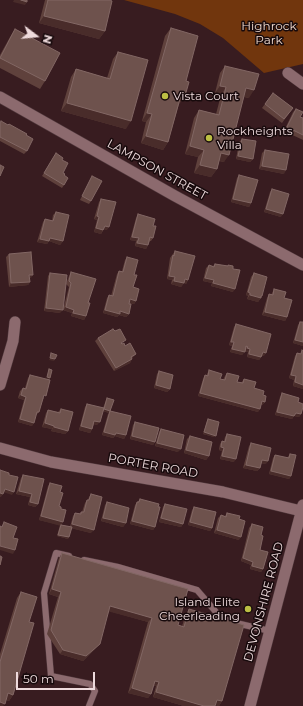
<!DOCTYPE html>
<style>
body{margin:0}
#map{position:relative;width:303px;height:706px;overflow:hidden;background:#381c20;font-family:Montserrat,sans-serif}
canvas{display:block}
.north{position:absolute;left:16px;top:16px;width:40px;height:40px;-webkit-text-stroke:3px #170a0c;paint-order:stroke;rotate:106deg;font-size:11px;font-weight:700;line-height:16px;text-align:center;color:#eedadc}
.north::after{content:'';display:block;margin:auto;width:14px;height:18px;background:#eedadc;clip-path:polygon(50% 0,100% 100%,50% 72%,0 100%)}
.scale{position:absolute;left:16px;top:672px;width:79px;height:18px;box-sizing:border-box;border:2px solid #eedadc;border-top:0;padding-left:5px;font-size:12px;line-height:14px;white-space:nowrap;color:#eedadc;-webkit-text-stroke:3px #170a0c;paint-order:stroke}
</style>
<div id="map">
<canvas width="303" height="706"></canvas>
<div class="north">N</div>
<div class="scale">50 m</div>
</div>
<script>
const ctx = document.querySelector('canvas').getContext('2d');
ctx.lineJoin = 'round';
function paint(path, color) { ctx.fillStyle = color; ctx.fill(path, 'evenodd'); }
const shape = rows => new Path2D(rows.map(r => 'M' + r).join(''));
function trace(path, color, width, dash) { ctx.strokeStyle = color; ctx.lineWidth = width; ctx.lineCap = dash ? 'butt' : 'round'; ctx.setLineDash(dash || []); ctx.stroke(path); }
function drawText(font, color, halo, rows, align = 'center') {
  ctx.font = font + ' Montserrat,sans-serif'; ctx.lineWidth = 3; ctx.setLineDash([]); ctx.textBaseline = 'middle'; ctx.strokeStyle = halo; ctx.fillStyle = color; for (const [text, x, y, turn = 0] of rows) {
    ctx.save(); ctx.translate(x, y); ctx.rotate((+turn || 0) * Math.PI / 180); ctx.textAlign = isNaN(turn) ? turn : align; if (halo) ctx.strokeText(text, 0, 0); ctx.fillText(text, 0, 0); ctx.restore();
  }
}
const green = shape([
 [124,0,303,0,303,64,264,73,223,38,200,24,175,14]
]);
const service = shape([
 [69,556,56,553,44,593,51,676,90,684,95,691,89,706],
 [84,560,118,567,197,590,222,619,227,620],
 [236,623,270,631]
]);
const minor = shape([
 [288,73,303,84],
 [0,385,13,341,15,322],
 [0,448,51,462,223,492,301,511],
 [250,706,303,505]
]);
const secondary = shape([
 [0,97,175,196,303,265]
]);
const wall = shape([
 [45,0,110,0,105,31,99,39,39,23],
 [171,28,186,81,185,96,179,104,168,142,163,150,141,143,146,122,142,121,165,36],
 [15,29,45,81,40,89,0,68,0,55,10,37],
 [118,52,126,129,61,111,71,77,76,69,107,78,113,59],
 [225,66,249,98,244,97,224,162,219,161,217,169,211,177,194,173,198,157,185,154,194,118,199,110,216,114,221,95,215,93,220,73],
 [273,93,293,108,282,123,262,108],
 [296,109,300,117,303,118,303,140,284,131,293,112],
 [0,123,26,135,27,151,24,154,0,141],
 [242,139,253,159,250,162,236,159,239,142],
 [265,150,284,174,259,169,262,153],
 [56,153,62,160,63,173,64,175,64,185,62,188,42,176],
 [239,175,251,203,249,207,231,202,237,178],
 [92,176,91,201,89,204,80,200],
 [272,189,281,217,264,212,270,192],
 [101,199,107,230,104,229,101,234,94,232,97,220,94,219,99,202],
 [56,212,63,241,60,245,49,241,47,244,37,242,43,222,45,219,52,221,53,215],
 [138,214,153,226,153,238,151,241,150,241,146,249,135,246,136,241,130,240,136,218],
 [175,251,188,280,186,284,184,283,181,287,171,284,172,280,167,279,170,258],
 [9,254,31,278,29,278,30,282,28,285,9,287,6,257],
 [127,257,134,275,133,287,136,301,134,304,129,303,129,314,126,317,119,315,117,317,103,313,107,298,109,295,111,296,117,274,119,271,122,271,125,260],
 [215,264,228,266,228,265,233,269,233,292,211,286,212,283,203,281,206,268,209,265,213,266],
 [71,272,88,303,86,316,84,320,71,316,72,313,63,310,69,287,66,284,69,276],
 [50,273,60,313,44,311,48,276],
 [254,273,262,296,258,302,247,299,248,296,246,295,251,277],
 [274,289,284,298,287,317,285,321,262,315,267,298,269,294,271,295],
 [300,322,303,322,303,346,293,343,298,325],
 [236,324,264,356,262,356,259,360,247,357,248,352,245,351,245,350,242,355,230,352,232,346,229,345,234,327],
 [98,338,123,343,121,344,136,354,132,358,130,363,114,371,95,341],
 [302,350,303,389,293,386,294,380,289,378,295,356,297,353,300,354],
 [209,370,220,379,223,380,225,376,227,373,237,382,241,383,244,379,254,388,263,395,265,402,262,405,261,405,258,412,198,396,203,379,205,375,206,376],
 [159,371,170,389,167,392,154,388,157,374],
 [30,375,44,399,43,399,39,412,36,415,32,426,18,422,24,400,18,398,20,391,23,388,25,388,28,378],
 [282,393,298,402,301,414,299,417,294,416,292,419,275,415,280,397],
 [107,398,111,411,126,435,124,439,115,436,113,438,102,435,108,414,109,413,103,411,97,425,94,424,92,429,90,433,79,430,85,407,87,404,103,408,106,400],
 [61,409,68,431,65,434,51,431,52,429,42,427,46,413,48,410,58,412],
 [208,419,214,437,203,434,207,421],
 [135,422,155,442,153,445,130,439,133,425],
 [161,429,178,452,155,446,159,432],
 [227,434,234,462,220,459,222,451,219,450,220,444,222,441,224,441,225,437],
 [190,436,209,456,206,460,184,453,187,439],
 [251,443,266,464,261,463,260,468,257,471,243,468,249,446],
 [290,454,291,476,289,479,269,474,273,458,275,455,287,458],
 [23,475,38,504,35,507,28,505,30,497,16,494,21,478],
 [50,483,60,492,59,506,61,509,61,525,70,527,73,516,75,513,80,514,81,512,82,512,85,503,87,500,88,500,89,497,91,494,91,533,71,528,68,539,57,536,60,525,39,520,48,486],
 [140,499,158,507,155,527,153,530,130,524,135,505],
 [107,502,126,523,123,527,101,521,105,505],
 [165,504,183,524,181,527,159,522,163,507],
 [194,507,212,528,210,531,188,525,192,510],
 [227,513,239,519,239,540,214,533,218,518,221,515,225,516],
 [252,524,261,535,260,550,263,569,261,572,250,569,251,565,241,561,249,528],
 [62,553,178,625,182,626,186,614,189,609,222,701,219,706,215,705,215,706,184,706,153,697,156,686,153,686,151,694,148,698,128,693,148,622,109,611,96,648,83,661,60,654,47,634,58,597,49,594,59,558],
 [21,592,29,622,13,695,9,701,6,700,0,706,0,654,17,598]
]);
const shadedWall = shape([
 [14,0,21,0,27,2,25,5,13,2],
 [44,16,105,31,99,39,39,23],
 [220,86,226,87,221,95,215,93],
 [246,88,254,90,249,98,241,96],
 [181,95,185,96,179,104,176,103],
 [67,103,131,121,126,129,61,111],
 [147,113,152,114,146,122,142,121],
 [146,136,168,142,163,150,141,143],
 [190,146,204,150,198,157,185,154],
 [221,153,229,155,224,162,216,160],
 [238,156,253,159,250,162,236,159],
 [200,165,217,169,211,177,194,173],
 [262,166,286,170,284,174,259,169],
 [233,199,251,203,249,207,231,202],
 [266,209,283,214,281,217,264,212],
 [97,216,99,217,97,220,94,219],
 [105,226,109,227,107,230,102,229],
 [96,228,103,230,101,234,94,232],
 [132,237,139,238,136,241,130,240],
 [50,238,63,241,60,245,49,241,47,244,37,242,40,239],
 [137,243,148,245,146,249,135,246],
 [29,275,33,275,31,278,27,278],
 [169,276,175,277,172,280,167,279],
 [205,278,214,280,212,283,203,281],
 [185,279,188,280,186,284,182,283],
 [174,281,184,283,181,287,171,284],
 [30,282,28,285,9,287,11,283],
 [213,283,235,289,233,292,211,286],
 [248,292,250,293,248,296,246,295],
 [250,295,261,296,262,296,258,302,247,299],
 [130,299,136,301,134,304,128,303],
 [66,307,74,310,72,313,63,310],
 [46,308,63,310,60,313,44,311],
 [105,310,120,311,129,314,126,317,119,315,117,317,103,313],
 [265,312,287,317,285,321,262,315],
 [73,313,86,316,84,320,71,316],
 [295,340,303,342,303,346,293,343],
 [231,342,234,342,232,346,229,345],
 [247,348,250,349,248,352,245,351],
 [232,349,245,352,242,355,230,352],
 [263,352,266,353,264,356,260,355],
 [249,354,261,357,259,360,247,357],
 [50,358,55,359,54,361,49,360],
 [132,359,130,363,114,371,116,368],
 [291,375,296,376,294,380,289,378],
 [47,377,50,378,49,379,45,378],
 [295,382,303,385,303,389,293,386],
 [156,385,170,389,167,392,154,388],
 [200,393,260,409,258,412,198,396],
 [21,395,26,397,24,400,18,398],
 [262,401,265,402,262,405,260,405],
 [104,409,110,411,109,413,103,411],
 [277,412,294,416,292,419,275,415],
 [296,413,301,414,299,417,293,416],
 [20,419,34,423,32,426,18,422],
 [94,421,100,422,97,425,92,424],
 [45,423,54,426,52,429,42,427],
 [81,426,92,429,90,433,79,430],
 [54,427,68,431,65,434,51,431],
 [104,432,116,433,126,435,124,439,115,436,113,438,102,435],
 [204,432,216,436,214,437,203,434],
 [132,436,155,442,153,445,130,439],
 [157,443,181,449,178,452,155,446],
 [221,447,224,448,222,451,219,450],
 [186,450,209,456,206,460,184,453],
 [222,456,236,459,234,462,220,459],
 [262,460,268,461,266,464,259,463],
 [246,465,260,468,257,471,243,468],
 [271,471,291,476,289,479,269,474],
 [5,489,14,492,12,495,3,492],
 [19,491,32,494,30,497,16,494],
 [0,493,3,494,1,497,0,497],
 [30,502,38,504,35,507,28,505],
 [41,516,63,522,61,526,39,520],
 [103,518,126,523,123,527,101,521],
 [161,518,183,524,181,527,159,522],
 [132,521,155,527,153,530,130,524],
 [190,522,212,528,210,531,188,525],
 [72,524,94,530,91,533,70,528],
 [217,530,241,537,239,540,214,533],
 [58,535,69,537,68,539,57,536],
 [0,546,15,550,13,554,0,550],
 [243,558,253,562,251,565,241,561],
 [252,566,263,569,261,572,250,569],
 [52,589,61,592,58,597,49,594],
 [110,606,152,618,148,622,107,611],
 [100,644,83,661,60,654,63,650],
 [155,681,159,682,156,686,152,685],
 [132,688,151,694,148,698,128,693],
 [156,692,204,706,184,706,153,697],
 [8,693,13,695,9,701,4,699],
 [217,700,222,701,219,706,214,704],
 [0,702,5,704,3,706,0,706]
]);
const building = shape([
 [21,0,27,0,27,2,21,0],
 [48,0,110,0,112,1,105,31,44,16,48,0],
 [171,28,198,36,186,81,189,82,185,96,181,95,168,142,146,136,152,114,147,113,171,28],
 [15,29,60,53,45,81,0,58,15,29],
 [118,52,148,60,131,121,67,103,76,69,110,79,118,52],
 [225,66,259,74,254,90,246,88,229,155,221,153,217,169,200,165,204,150,190,146,199,110,219,115,226,87,220,86,225,66],
 [273,93,293,108,284,119,265,104,273,93],
 [296,109,303,112,300,117,303,118,303,135,287,127,296,109],
 [1,121,8,125,9,124,27,134,26,135,33,139,27,151,0,137,0,123,1,121],
 [242,139,256,141,253,159,238,156,242,139],
 [265,150,289,154,286,170,262,166,265,150],
 [56,153,63,158,62,160,68,163,63,173,65,174,64,175,68,178,64,185,44,173,56,153],
 [0,165,4,167,0,176,0,165],
 [239,175,258,180,251,203,233,199,239,175],
 [92,176,102,181,91,201,82,196,92,176],
 [272,189,289,194,283,214,266,209,272,189],
 [101,199,116,202,109,227,105,226,103,230,96,228,99,217,97,216,101,199],
 [56,212,69,215,63,241,50,238,49,241,40,239,45,219,53,221,56,212],
 [138,214,155,219,153,226,156,226,153,238,150,237,148,245,137,243,139,238,132,237,138,214],
 [175,251,195,256,188,280,185,279,184,283,174,281,175,277,169,276,173,255,174,256,175,251],
 [31,252,33,275,29,275,30,282,11,283,9,254,31,252],
 [127,257,138,260,134,275,137,275,133,287,139,289,136,301,130,299,129,304,131,304,129,314,120,311,120,314,105,310,109,295,113,296,119,271,123,272,127,257],
 [215,264,228,266,228,265,233,266,233,269,240,270,235,289,213,283,214,280,205,278,209,265,214,267,215,264],
 [71,272,96,279,88,303,90,303,86,316,73,313,74,310,66,307,71,283,69,281,71,272],
 [50,273,67,275,63,310,46,308,50,273],
 [254,273,267,277,262,296,261,296,261,298,250,295,250,293,248,292,254,273],
 [274,289,286,292,284,298,292,300,287,317,265,312,269,294,273,295,274,289],
 [300,322,303,322,303,342,295,340,300,322],
 [236,324,271,334,266,353,263,352,261,357,249,354,250,349,247,348,248,347,246,346,245,352,232,349,234,342,231,342,236,324],
 [113,329,115,331,120,329,126,340,121,343,122,344,124,343,125,346,130,343,136,354,131,357,132,359,116,368,98,338,113,329],
 [302,350,303,351,303,385,295,382,296,376,291,375,297,353,301,354,302,350],
 [51,353,57,355,55,359,50,358,51,353],
 [49,369,52,370,50,378,47,377,49,369],
 [209,370,222,374,220,379,225,380,227,373,239,376,237,382,243,383,244,379,256,382,254,388,264,391,263,395,266,396,265,402,262,401,260,409,200,393,205,375,208,376,209,370],
 [159,371,173,375,170,389,156,385,159,371],
 [30,375,50,380,46,396,44,395,39,412,37,412,34,423,20,419,26,397,21,395,23,388,26,389,30,375],
 [282,393,299,398,298,402,303,404,303,407,301,414,296,413,294,416,277,412,282,393],
 [107,398,114,400,110,411,104,409,107,398],
 [87,404,104,408,100,422,94,421,92,429,81,426,87,404],
 [61,409,73,412,68,431,54,427,54,426,45,423,48,410,60,413,61,409],
 [110,411,131,416,126,435,116,433,115,435,104,432,110,411],
 [208,419,219,422,216,436,204,432,208,419],
 [135,422,159,428,155,442,132,436,135,422],
 [161,429,184,435,181,449,157,443,161,429],
 [227,434,241,437,236,459,222,456,224,448,221,447,222,441,225,442,227,434],
 [190,436,212,442,209,456,186,450,190,436],
 [251,443,271,448,268,461,262,460,260,468,246,465,251,443],
 [290,454,296,455,291,476,271,471,275,455,289,458,290,454],
 [0,470,9,473,9,475,18,477,14,492,5,489,3,494,0,493,0,470],
 [23,475,44,479,38,504,30,502,32,494,19,491,23,475],
 [50,483,62,486,60,492,63,493,59,506,61,507,61,509,66,510,63,522,41,516,50,483],
 [91,494,102,497,94,530,72,524,75,513,81,514,81,512,84,512,87,500,89,500,91,494],
 [140,499,159,504,158,507,160,507,155,527,132,521,137,502,139,502,140,499],
 [107,502,129,508,126,523,103,518,107,502],
 [165,504,187,509,183,524,161,518,165,504],
 [194,507,216,512,212,528,190,522,194,507],
 [227,513,240,516,239,519,245,521,241,537,217,530,221,515,226,517,227,513],
 [4,522,17,527,13,538,18,539,15,550,0,546,0,526,2,527,4,522],
 [252,524,263,527,261,535,263,536,260,550,268,552,263,569,252,566,253,562,243,558,252,524],
 [61,525,72,527,69,537,58,535,61,525],
 [62,553,188,589,178,625,184,627,189,609,244,625,222,701,217,700,215,706,204,706,156,692,159,682,155,681,151,694,132,688,152,618,110,606,100,644,86,656,63,650,51,630,61,592,52,589,62,553],
 [0,556,2,557,0,565,0,556],
 [21,592,37,597,29,622,34,623,13,695,8,693,5,704,0,702,0,662,21,592]
]);
const markers = [
 [165,96,4,"#bcbf44"],
 [209,138,4,"#bcbf44"],
 [248,609,4,"#bcbf44"]
];
const parkNames = [
 ["Highrock",269,26],
 ["Park",269,40]
];
const poiNames = [
 ["Vista Court",173,96],
 ["Rockheights",217,131],
 ["Villa",217,145],
 ["Island Elite",240,602,"right"],
 ["Cheerleading",240,616,"right"]
];
const streetNames = [
 ["LAMPSON STREET",157,170,29],
 ["PORTER ROAD",153,466,10],
 ["DEVONSHIRE ROAD",264,602,-75]
];
paint(green, '#71360d');
trace(service, '#50383c', 7);
trace(minor, '#50383c', 12);
trace(secondary, '#50383c', 12);
trace(service, '#8c6a6e', 6);
trace(minor, '#8c6a6e', 11);
trace(secondary, '#8c6a6e', 11);
paint(wall, '#5f413c');
paint(shadedWall, '#492c2a');
paint(building, '#6e524d');
trace(building, '#826764', 1);
for (const [x, y, r, color] of markers) { const dot = new Path2D(); dot.arc(x, y, r, 0, 2 * Math.PI); ctx.fillStyle = color; ctx.fill(dot); trace(dot, '#170a0c', 1.5); }
drawText('12px', '#f1dacd', '#170a0c', parkNames);
drawText('12px', '#eedadc', '#170a0c', poiNames, 'left');
drawText('12px', '#eedadc', '#170a0c', streetNames);
</script>
